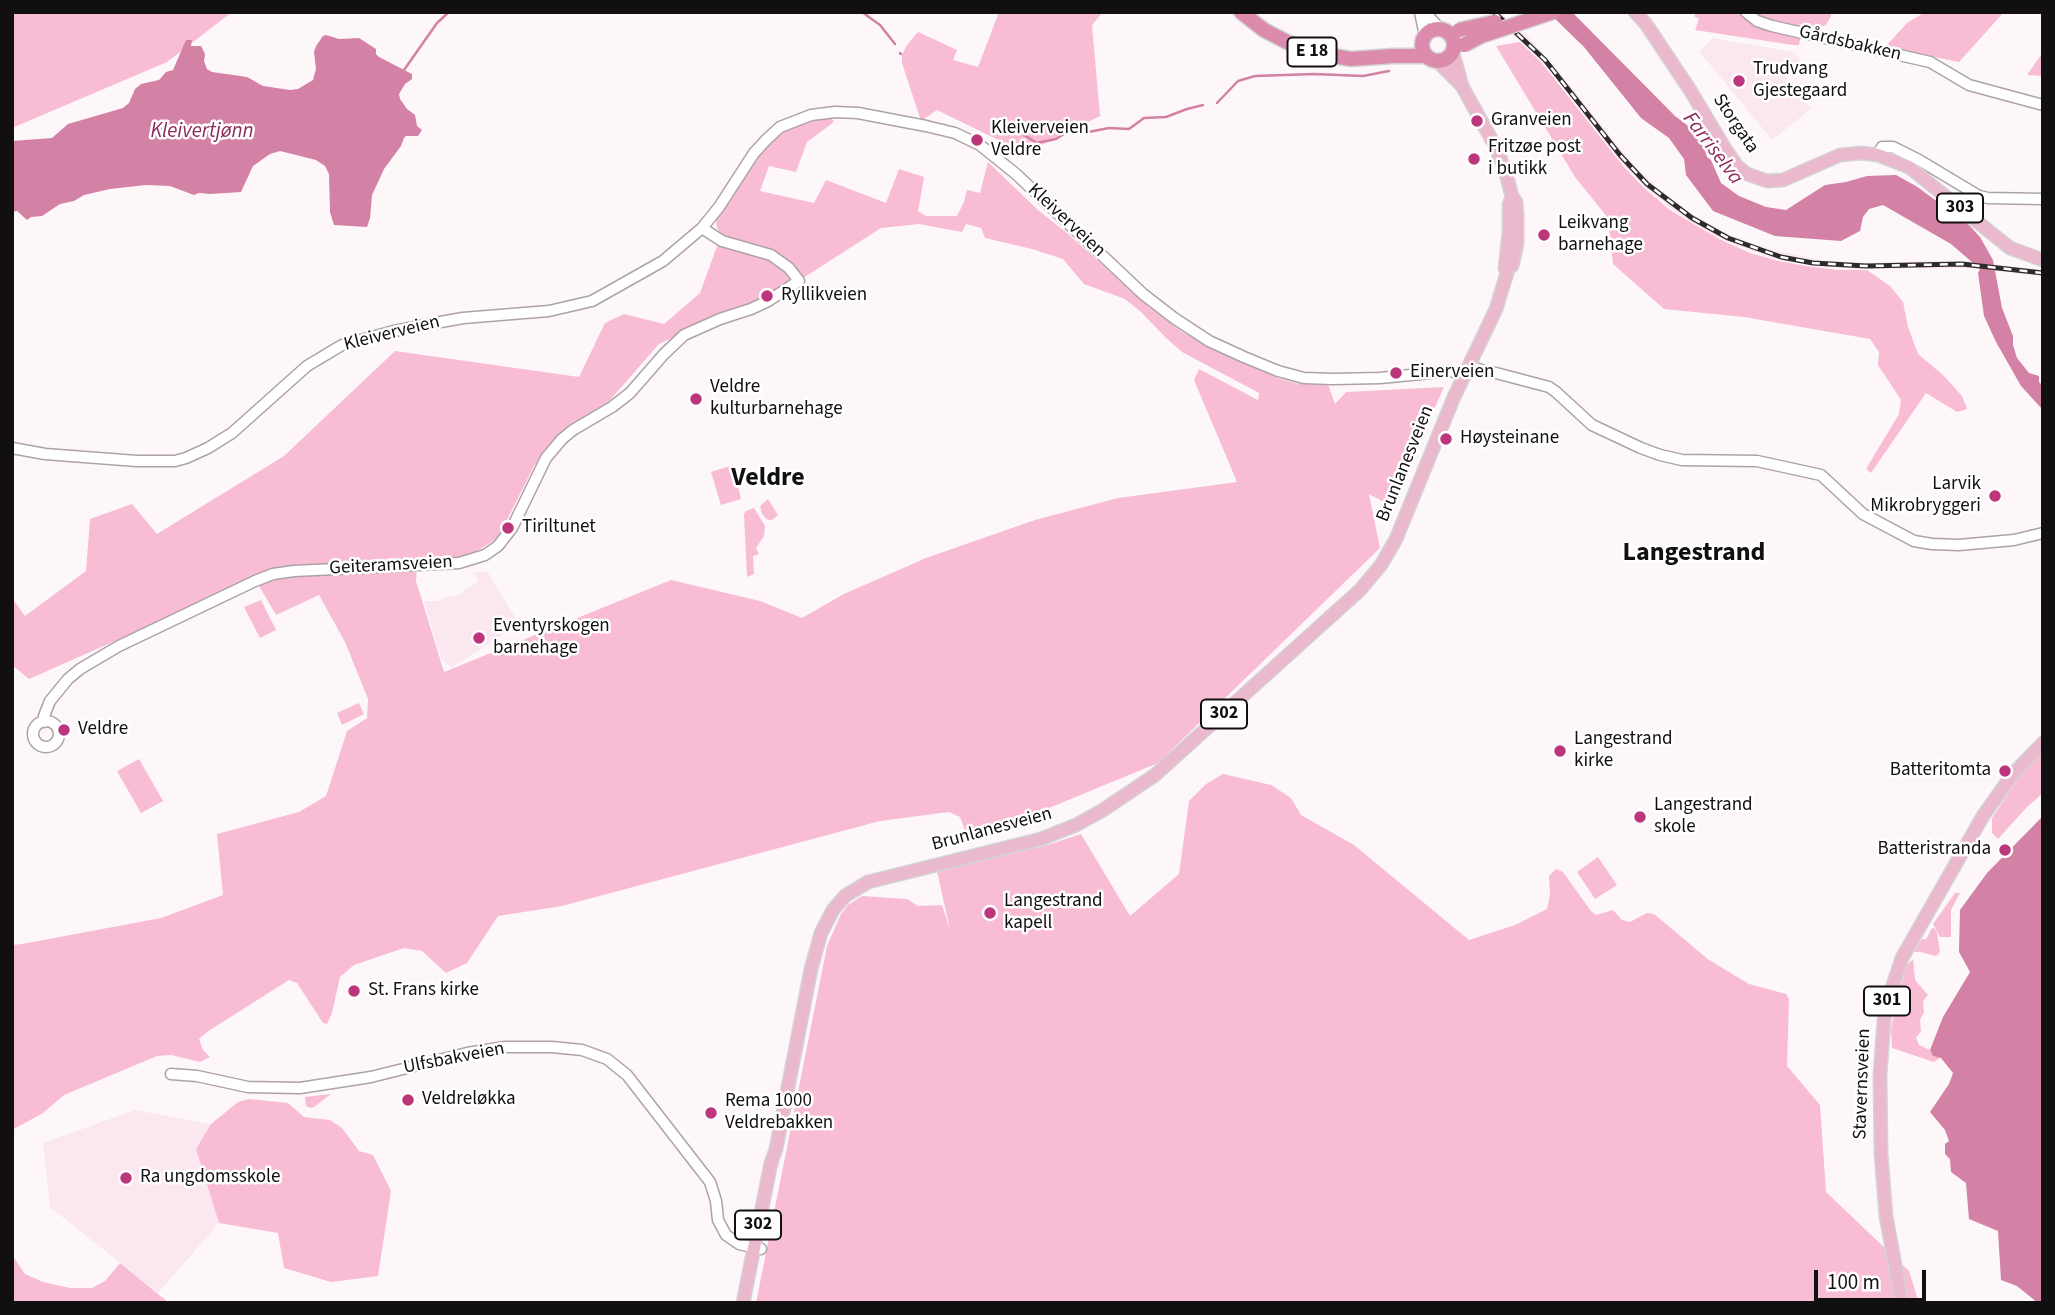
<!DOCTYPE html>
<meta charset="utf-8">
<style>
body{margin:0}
#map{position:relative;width:2055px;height:1315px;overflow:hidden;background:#fef7f9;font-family:"Source Sans 3",sans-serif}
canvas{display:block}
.frame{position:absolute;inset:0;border:14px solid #120f10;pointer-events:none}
.scale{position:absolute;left:1814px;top:1270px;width:112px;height:32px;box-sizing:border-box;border:4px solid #120f10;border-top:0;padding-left:9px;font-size:21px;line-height:24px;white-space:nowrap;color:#120f10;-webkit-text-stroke:5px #fff;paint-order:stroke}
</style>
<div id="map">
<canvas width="2055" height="1315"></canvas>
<div class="frame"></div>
<div class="scale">100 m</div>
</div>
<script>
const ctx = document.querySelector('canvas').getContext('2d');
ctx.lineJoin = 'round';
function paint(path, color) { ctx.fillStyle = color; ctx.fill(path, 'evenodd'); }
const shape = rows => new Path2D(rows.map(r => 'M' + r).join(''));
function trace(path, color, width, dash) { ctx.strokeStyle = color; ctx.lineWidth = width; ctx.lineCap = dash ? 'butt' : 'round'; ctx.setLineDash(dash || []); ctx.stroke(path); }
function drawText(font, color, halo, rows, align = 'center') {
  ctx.font = font + ' "Source Sans 3",sans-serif'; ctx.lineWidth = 5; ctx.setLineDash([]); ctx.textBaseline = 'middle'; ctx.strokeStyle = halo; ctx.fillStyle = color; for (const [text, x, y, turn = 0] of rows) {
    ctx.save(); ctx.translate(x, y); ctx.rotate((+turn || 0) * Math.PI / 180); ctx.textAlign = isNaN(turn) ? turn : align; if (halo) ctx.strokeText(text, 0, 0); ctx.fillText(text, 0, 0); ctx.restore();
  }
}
const built = shape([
 [1488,12,1500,12,1531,40,1565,79,1629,160,1655,186,1689,212,1725,233,1763,248,1819,260,1867,263,1935,261,1984,263,2043,270,2043,276,1967,268,1867,269,1821,267,1771,258,1716,237,1680,215,1648,190,1618,159,1566,90,1541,60],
 [1713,38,1793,52,1803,63,1785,77,1811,109,1772,140,1699,51],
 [487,571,519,624,451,668,441,658,424,601,443,601,443,597,456,596,479,581,474,573],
 [135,1110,211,1124,196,1149,219,1223,158,1293,50,1207,43,1143]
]);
const green = shape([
 [12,12,232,12,167,62,12,128],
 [999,12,1103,12,1092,25,1100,116,1025,153,937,110,921,121,902,63,902,55,907,45,918,32,957,50,953,60,978,67],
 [1697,12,1831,12,1831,16,1826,25,1817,29,1802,29,1799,45,1793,45,1695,30,1699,19,1694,16],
 [1925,12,2004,12,1959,62,1885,47,1907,23],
 [1520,42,1541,62,1623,166,1644,188,1670,210,1719,239,1750,253,1779,261,1806,266,1838,270,1867,270,1890,286,1903,302,1908,327,1918,354,1943,375,1962,396,1967,409,1957,412,1926,393,1871,473,1866,469,1899,414,1901,400,1878,365,1879,352,1870,339,1744,317,1664,309,1613,264,1608,218,1575,177,1496,46],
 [2043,52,2043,76,2027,75],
 [831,117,834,122,807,142,796,172,769,166,760,191,814,203,826,180,886,203,899,169,924,177,918,211,926,216,957,216,964,202,967,190,980,193,988,162,1038,210,1068,234,1150,308,1182,332,1215,349,1280,379,1300,384,1328,384,1335,404,1346,392,1444,387,1391,506,1369,494,1380,548,1158,763,969,841,960,817,949,812,880,821,562,906,498,916,467,963,446,973,422,951,404,948,354,965,340,977,332,1013,327,1024,323,1023,297,983,289,980,207,1032,199,1039,203,1050,210,1057,200,1062,171,1055,157,1056,64,1095,43,1113,12,1130,12,945,22,944,161,918,223,895,217,834,299,812,326,796,347,731,367,718,368,699,345,642,319,595,276,615,255,579,29,679,12,665,12,598,25,616,86,571,90,519,132,504,157,534,284,456,395,351,579,377,605,323,624,314,664,324,700,293,716,249,723,237,717,228,716,219,750,164,764,148,785,131,802,121],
 [919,224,962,232,966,224,981,228,985,238,1032,249,1063,259,1084,284,1125,299,1141,312,1165,337,1182,352,1259,393,1258,400,1199,369,1194,380,1237,482,1118,498,1035,520,926,558,844,594,802,618,760,601,671,580,444,672,416,581,417,565,467,557,498,538,535,464,611,399,659,344,800,280,881,228],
 [733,465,741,499,721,505,711,472],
 [768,499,778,515,772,520,768,520,762,514,760,506],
 [754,508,765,526,764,536,756,548,759,554,753,556,754,574,747,577,744,514,746,511],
 [261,600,276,630,260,638,244,607],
 [359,703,364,714,342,725,337,713],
 [2043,752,2043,793,2026,808,1998,839,1992,833,1992,818,2017,780],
 [139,759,163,801,141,813,117,771],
 [1223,774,1271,785,1291,798,1301,815,1354,845,1469,940,1515,925,1547,909,1550,894,1549,876,1556,869,1563,872,1591,911,1596,915,1613,910,1622,920,1630,922,1647,913,1654,914,1709,960,1749,984,1786,994,1789,999,1787,1066,1820,1105,1826,1192,1909,1271,1919,1303,756,1303,827,946,841,914,848,905,862,896,907,899,918,906,942,905,950,930,937,871,1044,846,1081,834,1130,916,1179,874,1189,801,1206,784],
 [1598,857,1617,885,1595,899,1577,872],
 [1955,893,1960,893,1951,910,1951,937,1940,937,1933,924],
 [1932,928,1934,928,1937,932,1940,952,1936,956,1920,952,1914,952,1922,939,1926,939],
 [1913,959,1915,980,1928,995,1923,1001,1924,1012,1920,1020,1921,1031,1916,1038,1919,1045,1930,1050,1933,1056,1941,1057,1934,1062,1892,1048,1891,1029,1897,999,1907,965],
 [331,1094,314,1107,311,1108,306,1106,305,1097],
 [249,1099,288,1103,304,1117,330,1120,342,1128,359,1151,373,1155,391,1191,378,1276,331,1282,284,1268,278,1233,219,1223,196,1149,211,1124,238,1102],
 [12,1255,25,1274,43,1282,70,1288,92,1288,105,1281,120,1263,169,1303,12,1303]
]);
const water = shape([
 [1548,12,1572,12,1675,116,1687,125,1704,148,1707,157,1711,160,1721,183,1739,196,1766,207,1786,210,1825,185,1846,182,1867,176,1896,175,1916,186,1968,224,1980,237,1993,260,2002,308,2013,336,2013,345,2017,358,2029,373,2039,376,2039,382,2043,386,2043,410,2021,386,1996,342,1984,316,1978,273,1980,269,1951,244,1883,205,1869,209,1863,217,1860,231,1841,241,1775,236,1713,211,1686,175,1684,159,1669,138,1641,118,1584,47],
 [326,35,339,39,359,38,376,49,376,54,379,57,412,74,412,79,405,84,399,94,400,99,407,109,415,115,417,126,422,130,418,136,406,136,404,138,401,146,384,169,372,195,370,218,367,227,334,225,330,212,329,174,325,166,316,160,280,151,270,154,253,166,241,192,210,194,199,193,194,195,170,186,146,185,110,189,84,195,74,201,60,204,42,216,31,217,27,220,17,211,12,212,12,141,52,138,68,124,123,108,129,103,135,89,141,84,159,80,166,72,173,70,186,40,192,40,191,46,201,46,205,54,204,61,207,69,212,72,247,77,263,86,290,90,298,89,313,80,316,69,314,52,316,46,323,36],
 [2043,816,2043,1303,2038,1303,2017,1286,2001,1280,1998,1231,1969,1219,1966,1183,1951,1172,1950,1159,1945,1154,1945,1144,1949,1141,1945,1130,1930,1112,1949,1084,1953,1073,1941,1058,1933,1056,1930,1050,1943,1017,1970,972,1959,952,1960,910,1987,873]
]);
const stream = shape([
 [862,12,880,25,895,44],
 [900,53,901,54],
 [404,70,437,23,449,12],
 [1217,103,1238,81,1255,76,1314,74,1363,76,1389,71],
 [1024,135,1037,143,1056,139,1075,127,1083,133,1109,128,1129,129,1144,118,1166,117,1187,109,1203,105]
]);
const secondary = shape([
 [1420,12,1425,36],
 [1425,12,1440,29],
 [1746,12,1757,21,1772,26,1930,62,1969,85,2043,105],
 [1878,155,1882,147,1893,147,1919,160,1979,196,1988,198,2043,199],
 [1469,366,1481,370,1496,373,1549,387,1556,392,1592,425,1641,448,1660,455,1682,460,1757,461,1821,475,1863,514,1914,541,1932,544,1959,545,2014,540,2043,533],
 [12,448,45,454,137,461,175,461,186,458,208,448,232,433,307,366,342,345,394,331,435,323,463,318,549,311,592,301,663,261,702,228,719,207,754,153,767,139,780,127,811,115,835,112,858,113,926,126,955,133,980,145,1016,174,1143,294,1174,318,1209,341,1244,357,1278,371,1304,378,1333,379,1380,378,1451,371,1465,376],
 '33 734a13 13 0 1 1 26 0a13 13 0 1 1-26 0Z',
 [44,722,44,716,50,701,68,679,80,669,119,646,255,581,273,574,294,571,459,563,485,555,498,546,512,528,546,458,562,439,573,430,612,407,630,393,664,354,684,335,720,319,751,309,768,301,799,281,789,268,771,255,722,241,702,228],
 [171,1074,197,1076,248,1087,300,1088,371,1077,467,1053,505,1047,552,1047,582,1050,607,1059,627,1075,710,1182,716,1201,718,1220,726,1235,739,1244,761,1249]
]);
const primary = shape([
 [1635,12,1646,24,1690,90,1726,150,1737,166,1747,174,1767,181,1783,180,1840,155,1861,153,1878,155,1909,167,2010,248,2043,260],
 [1453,53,1462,86],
 [1438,62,1462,86,1494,144,1505,170,1512,196,1516,202,1517,215,1517,244,1512,266],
 [743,1303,771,1163,776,1149,811,969,821,933,833,910,845,896,868,882,1041,839,1076,825,1103,810,1155,775,1360,590,1381,565,1396,539,1454,397,1496,309,1507,273,1505,268,1509,232,1509,205,1512,196],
 [1902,1303,1886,1216,1881,1154,1880,1075,1884,1021,1888,1000,1902,958,1983,816,2012,775,2043,743]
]);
const highway = shape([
 [1241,12,1264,30,1287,42,1321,54,1351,59,1393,56,1426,56],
 '1422 45a16 16 0 1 1 32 0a16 16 0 1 1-32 0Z'
]);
const rail = shape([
 [1494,12,1545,60,1620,155,1647,184,1692,218,1728,238,1781,257,1813,263,1866,266,1962,264,2043,273]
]);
const highwayBridge = shape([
 [1459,30,1495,22],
 [1464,45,1481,36,1553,12]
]);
const markers = [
 [1739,81,7,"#bb367b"],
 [1477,121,7,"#bb367b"],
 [977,140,7,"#bb367b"],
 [1474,159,7,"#bb367b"],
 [1544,235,7,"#bb367b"],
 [767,296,7,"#bb367b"],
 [1396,373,7,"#bb367b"],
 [696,399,7,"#bb367b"],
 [1446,439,7,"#bb367b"],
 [1995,496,7,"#bb367b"],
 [508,528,7,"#bb367b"],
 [479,638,7,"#bb367b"],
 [64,730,7,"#bb367b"],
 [1560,751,7,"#bb367b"],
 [2005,771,7,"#bb367b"],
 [1640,817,7,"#bb367b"],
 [2005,850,7,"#bb367b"],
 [990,913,7,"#bb367b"],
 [354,991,7,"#bb367b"],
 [408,1100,7,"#bb367b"],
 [711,1113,7,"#bb367b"],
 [126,1178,7,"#bb367b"]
];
const shields = [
 [1312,52,49],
 [1960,208,46],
 [1224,714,46],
 [1887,1001,46],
 [758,1225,46]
];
const shieldNames = [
 ["E 18",1312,52],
 ["303",1960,208],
 ["302",1224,714],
 ["301",1887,1001],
 ["302",758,1225]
];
const streetNames = [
 ["Gårdsbakken",1850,44,13],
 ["Storgata",1735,124,56],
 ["Kleiverveien",1066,221,43],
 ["Kleiverveien",392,334,-14],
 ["Brunlanesveien",1406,464,-68],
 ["Geiteramsveien",391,566,-3],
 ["Brunlanesveien",992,830,-15],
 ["Ulfsbakveien",454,1059,-11],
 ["Stavernsveien",1863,1084,-88]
];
const poiNames = [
 ["Trudvang",1753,70],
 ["Gjestegaard",1753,92],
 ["Granveien",1491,121],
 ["Kleiverveien",991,129],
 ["Veldre",991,151],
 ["Fritzøe post",1488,148],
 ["i butikk",1488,170],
 ["Leikvang",1558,224],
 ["barnehage",1558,246],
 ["Ryllikveien",781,296],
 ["Einerveien",1410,373],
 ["Veldre",710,388],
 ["kulturbarnehage",710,410],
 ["Høysteinane",1460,439],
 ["Larvik",1981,485,"right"],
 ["Mikrobryggeri",1981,507,"right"],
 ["Tiriltunet",522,528],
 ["Eventyrskogen",493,627],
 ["barnehage",493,649],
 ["Veldre",78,730],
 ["Langestrand",1574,740],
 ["kirke",1574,762],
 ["Batteritomta",1991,771,"right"],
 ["Langestrand",1654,806],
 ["skole",1654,828],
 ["Batteristranda",1991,850,"right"],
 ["Langestrand",1004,902],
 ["kapell",1004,924],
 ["St. Frans kirke",368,991],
 ["Veldreløkka",422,1100],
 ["Rema 1000",725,1102],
 ["Veldrebakken",725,1124],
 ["Ra ungdomsskole",140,1178]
];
const waterNames = [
 ["Kleivertjønn",202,132],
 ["Farriselva",1712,149,53]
];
const districtNames = [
 ["Veldre",768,479],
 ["Langestrand",1694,554]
];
paint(built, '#fbe7ef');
paint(green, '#f8bcd4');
paint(water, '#d381a4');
trace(stream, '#d381a4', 2.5);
trace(secondary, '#ada3a7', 13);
trace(primary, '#d4d4d4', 15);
trace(highway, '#d4d4d4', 17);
trace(secondary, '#fff', 10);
trace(primary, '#eab9ce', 12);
trace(highway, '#dc8bad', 14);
trace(rail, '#2d2a2b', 5);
trace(rail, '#fff', 2.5, [8]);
trace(highwayBridge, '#d4d4d4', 17, []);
trace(highwayBridge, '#dc8bad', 14);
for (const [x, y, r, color] of markers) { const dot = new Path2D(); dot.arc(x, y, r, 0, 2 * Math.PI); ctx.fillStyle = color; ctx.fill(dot); trace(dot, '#fff', 2.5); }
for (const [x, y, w] of shields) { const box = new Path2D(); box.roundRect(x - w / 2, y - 14.5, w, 29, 5); ctx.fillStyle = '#fff'; ctx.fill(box); trace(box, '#120f10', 2); }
drawText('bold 18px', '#120f10', null, shieldNames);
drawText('19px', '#120f10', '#fff', streetNames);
drawText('19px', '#120f10', '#fff', poiNames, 'left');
drawText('italic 21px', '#8c2a5b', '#fff', waterNames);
drawText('bold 26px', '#120f10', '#fff', districtNames);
</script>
